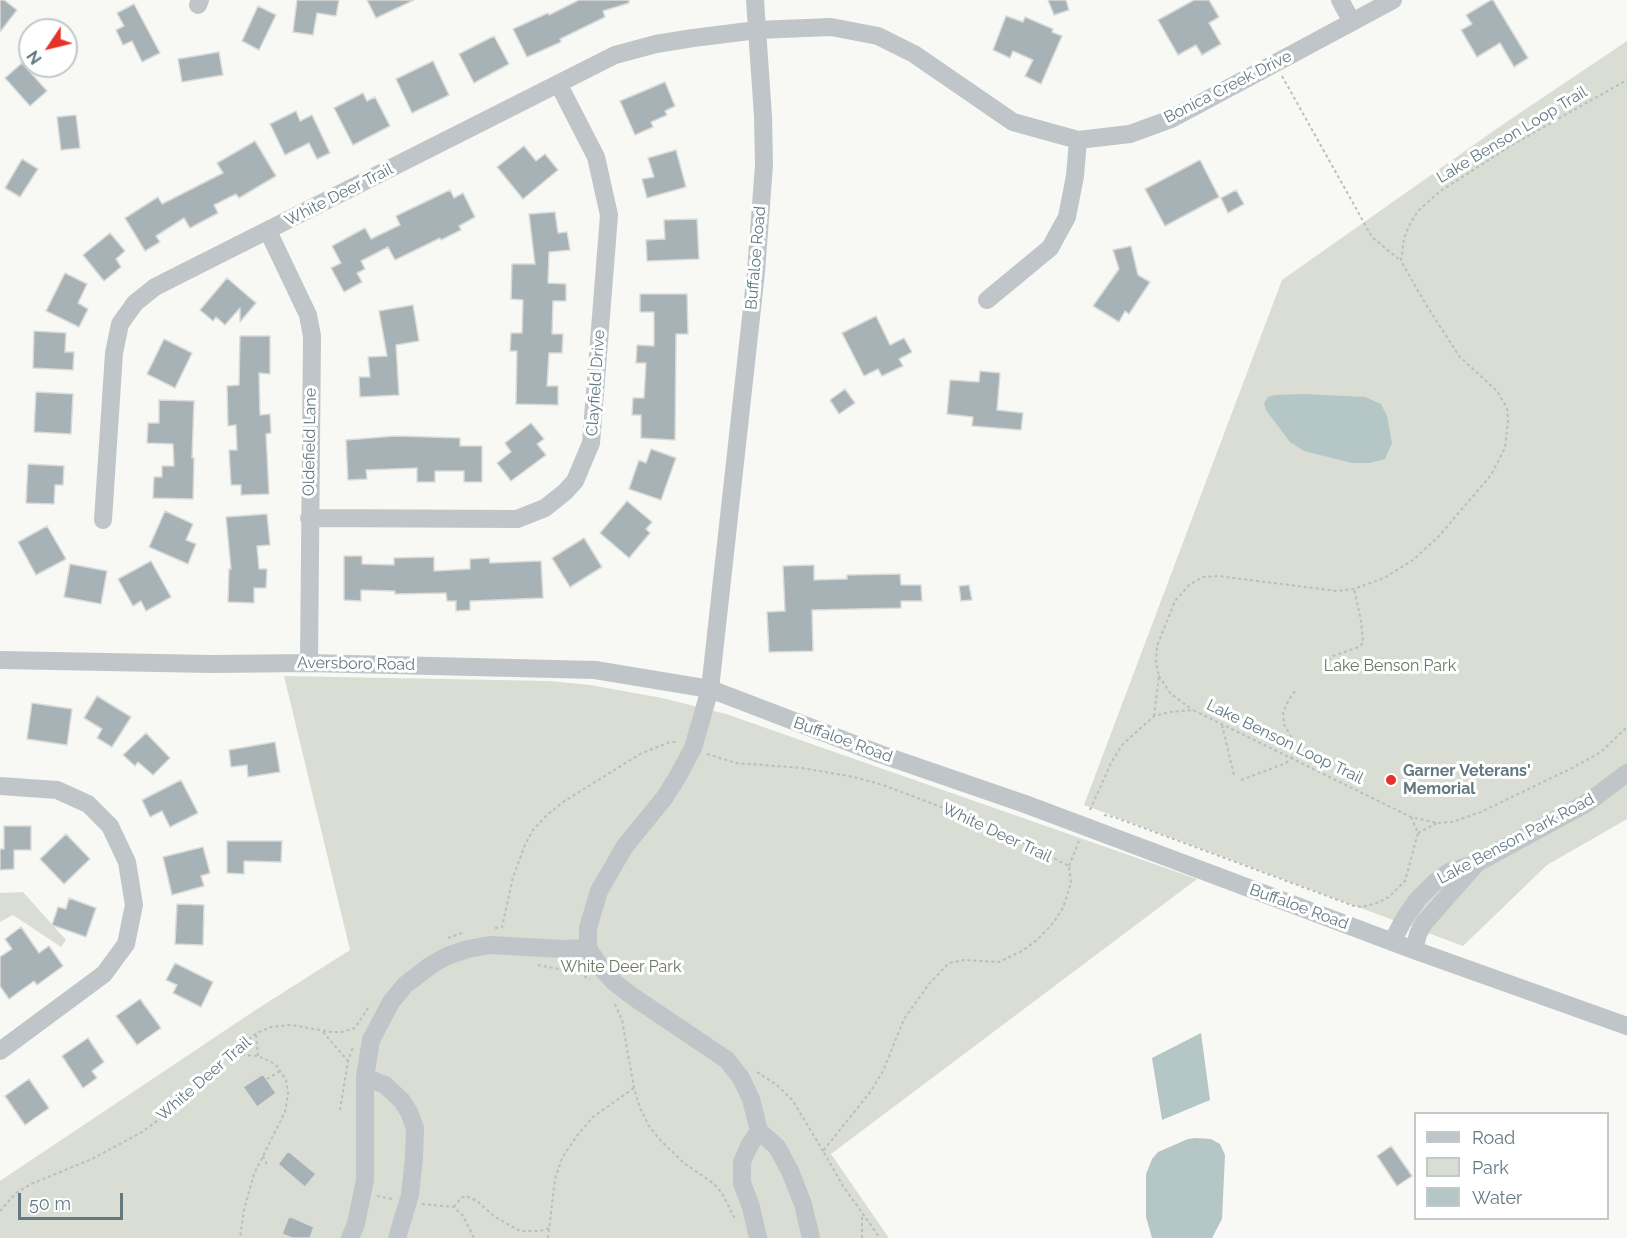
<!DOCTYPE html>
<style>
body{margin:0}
#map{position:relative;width:1627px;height:1238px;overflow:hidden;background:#f8f8f5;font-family:Raleway,sans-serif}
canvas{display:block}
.legend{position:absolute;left:1414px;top:1112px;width:195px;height:108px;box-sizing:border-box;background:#fff;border:2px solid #c1c9cd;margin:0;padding:8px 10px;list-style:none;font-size:18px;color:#637981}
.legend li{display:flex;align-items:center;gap:12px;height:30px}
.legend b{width:30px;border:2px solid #c1c9cd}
.north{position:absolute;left:18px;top:18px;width:60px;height:60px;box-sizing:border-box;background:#fff;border:2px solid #c1c9cd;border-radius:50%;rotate:235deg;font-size:16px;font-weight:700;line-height:24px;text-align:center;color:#637981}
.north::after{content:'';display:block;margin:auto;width:21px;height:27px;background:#e63228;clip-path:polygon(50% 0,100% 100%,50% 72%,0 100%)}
.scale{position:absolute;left:18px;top:1193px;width:105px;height:27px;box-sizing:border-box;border:3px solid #637981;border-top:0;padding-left:8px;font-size:18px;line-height:21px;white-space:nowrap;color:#637981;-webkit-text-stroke:4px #fff;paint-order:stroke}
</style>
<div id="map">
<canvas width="1627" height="1238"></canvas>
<ul class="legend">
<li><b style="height:8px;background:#bfc5c8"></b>Road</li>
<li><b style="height:16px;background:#d9ddd4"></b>Park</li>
<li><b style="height:16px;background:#b5c6c7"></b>Water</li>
</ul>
<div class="north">N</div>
<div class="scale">50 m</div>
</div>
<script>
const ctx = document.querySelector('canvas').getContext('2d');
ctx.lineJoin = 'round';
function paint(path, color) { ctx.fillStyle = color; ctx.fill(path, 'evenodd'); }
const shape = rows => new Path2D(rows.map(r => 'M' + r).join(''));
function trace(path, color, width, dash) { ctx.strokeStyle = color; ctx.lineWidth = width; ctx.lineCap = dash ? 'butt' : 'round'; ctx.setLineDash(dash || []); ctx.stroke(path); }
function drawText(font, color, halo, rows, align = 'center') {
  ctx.font = font + ' Raleway,sans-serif'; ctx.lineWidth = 6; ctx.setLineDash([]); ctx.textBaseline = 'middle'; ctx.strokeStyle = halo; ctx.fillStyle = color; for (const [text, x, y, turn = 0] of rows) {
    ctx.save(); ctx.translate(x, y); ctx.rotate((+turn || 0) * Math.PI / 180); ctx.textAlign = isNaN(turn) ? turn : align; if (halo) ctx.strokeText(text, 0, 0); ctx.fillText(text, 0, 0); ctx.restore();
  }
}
const green = shape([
 [1627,41,1627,819,1547,865,1463,946,1084,805,1282,280,1502,125],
 [284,676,549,681,590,685,662,698,726,714,1197,879,831,1154,889,1238,0,1238,0,1181,254,1011,350,950],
 [23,892,66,940,61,947,13,915,0,922,0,893]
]);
const water = shape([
 [1305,394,1365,397,1381,404,1387,416,1392,443,1385,459,1370,463,1352,463,1304,451,1290,442,1266,410,1264,403,1268,397,1275,395],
 [1201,1033,1210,1100,1162,1120,1152,1058],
 [1196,1138,1211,1139,1220,1144,1225,1155,1222,1219,1212,1238,1152,1238,1146,1217,1146,1174,1152,1159,1158,1152,1188,1139]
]);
const building = shape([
 [0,0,4,0,17,10,0,32,0,0],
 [297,0,339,0,336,16,317,13,313,35,293,32,297,0],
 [367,0,414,0,376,18,367,0],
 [579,0,629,0,629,3,603,11,605,17,560,39,561,42,527,57,513,29,548,13,549,15,579,0],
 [1048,0,1066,0,1069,10,1054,15,1048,0],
 [1194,0,1209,0,1219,17,1209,23,1221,44,1202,55,1196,45,1178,55,1158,20,1194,0],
 [1491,0,1493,0,1528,58,1514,67,1500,43,1477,57,1461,30,1472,24,1466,15,1491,0],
 [134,4,160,53,142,62,132,41,123,45,116,30,124,26,117,13,134,4],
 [258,6,276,15,259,50,242,41,258,6],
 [1006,16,1023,22,1025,17,1053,29,1052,32,1062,36,1041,84,1025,76,1033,60,1013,51,1010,58,993,50,1006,16],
 [494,36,509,64,474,83,459,54,494,36],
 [219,52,223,75,182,82,178,59,219,52],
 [433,61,449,95,412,113,396,79,433,61],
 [22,63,47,91,30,106,5,78,22,63],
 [665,82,675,106,665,111,667,115,651,122,653,127,635,135,620,101,665,82],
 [363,93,367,101,375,97,390,126,353,145,334,108,363,93],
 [296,111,300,121,312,115,330,153,317,159,309,143,285,155,270,124,296,111],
 [76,115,80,148,61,150,57,117,76,115],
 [255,141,276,176,239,198,236,194,214,205,218,213,190,228,184,218,156,236,160,242,145,251,125,218,158,197,162,204,223,173,217,163,255,141],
 [524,146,536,161,545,154,558,170,523,199,497,167,524,146],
 [676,150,686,187,647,198,642,179,654,177,648,158,676,150],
 [22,159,38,169,20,197,5,188,22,159],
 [1200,160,1219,197,1165,226,1145,189,1200,160],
 [450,190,454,198,463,193,475,217,459,226,461,230,441,240,440,238,395,260,388,247,361,261,365,269,357,273,362,282,344,292,331,268,341,263,332,246,365,228,371,239,400,225,396,216,450,190],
 [1236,190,1244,204,1228,213,1221,198,1236,190],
 [555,212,558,233,567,232,570,250,549,252,548,283,566,284,566,301,553,301,552,334,563,334,562,353,549,353,547,386,558,386,558,405,516,404,517,351,510,351,511,333,522,333,523,300,511,299,512,264,535,264,529,214,555,212],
 [697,219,699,259,647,261,646,240,665,239,664,220,697,219],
 [110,233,125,251,116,259,121,267,104,281,83,255,110,233],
 [1131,246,1138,275,1150,282,1129,314,1125,311,1119,322,1093,306,1119,269,1113,250,1131,246],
 [65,273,87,284,78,303,88,309,79,327,46,311,65,273],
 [227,278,256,303,240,322,240,308,225,325,216,317,213,321,200,310,227,278],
 [640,294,687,294,688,334,676,334,675,440,641,438,641,415,632,415,633,398,644,398,646,363,636,363,637,345,654,346,654,312,640,312,640,294],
 [413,305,419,341,396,345,399,395,360,397,359,377,370,377,368,357,387,356,379,311,413,305],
 [876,316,890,345,904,338,912,352,899,359,903,366,882,376,878,369,864,376,842,333,876,316],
 [34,331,66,333,65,352,74,352,73,370,33,368,34,331],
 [240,336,270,336,270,374,259,373,260,415,270,414,271,433,266,434,269,494,241,495,241,485,231,485,229,450,237,450,236,425,228,426,227,386,239,385,240,336],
 [164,339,192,353,175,388,147,374,164,339],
 [980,371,1000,373,997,410,1023,413,1021,430,972,426,973,417,947,414,950,380,979,382,980,371],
 [845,389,855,403,839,414,830,400,845,389],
 [36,392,73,394,71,434,34,432,36,392],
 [159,400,194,401,192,458,194,458,193,499,153,498,154,477,162,477,162,466,174,466,173,444,147,443,148,423,159,423,159,400],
 [531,423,544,439,537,444,546,455,511,481,497,463,511,452,505,443,531,423],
 [396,436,460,438,460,446,482,446,482,482,464,482,464,471,435,471,435,482,417,482,417,468,366,470,367,479,348,480,346,440,396,436],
 [651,449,676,458,661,500,629,489,639,460,646,463,651,449],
 [28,464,64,466,63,485,55,485,54,504,26,503,28,464],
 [627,501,652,522,646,529,650,533,629,558,600,533,627,501],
 [165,511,193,524,186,540,196,544,188,564,149,547,165,511],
 [267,514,270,545,257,546,259,569,267,569,266,588,254,588,254,603,228,602,229,569,231,569,226,517,267,514],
 [47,526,66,559,36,575,18,542,47,526],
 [584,538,602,567,570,587,552,558,584,538],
 [344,556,362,556,362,564,394,565,394,558,434,557,434,571,470,569,470,559,489,558,490,563,541,561,543,598,470,601,470,610,456,611,456,601,447,601,446,593,395,594,395,591,361,590,361,601,344,600,344,556],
 [151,561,171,597,146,611,141,601,133,606,118,579,151,561],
 [70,564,107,571,101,604,64,597,70,564],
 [814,565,814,580,847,579,847,575,900,574,901,585,921,585,922,601,901,601,901,608,812,610,813,651,769,652,767,612,785,611,783,566,814,565],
 [969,585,972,600,961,601,959,586,969,585],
 [97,696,131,717,112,747,97,738,102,729,84,718,97,696],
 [32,703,72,709,67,745,27,739,32,703],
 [146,733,170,758,153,775,138,762,135,766,123,755,146,733],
 [275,742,280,772,248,777,247,765,231,767,229,750,275,742],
 [181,780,198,813,170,827,162,811,150,817,142,800,181,780],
 [4,826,31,826,31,850,14,850,14,869,0,870,0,849,4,849,4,826],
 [66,834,90,859,64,884,40,859,66,834],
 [227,841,282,841,281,862,244,861,244,874,227,873,227,841],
 [203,847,210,873,201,876,204,886,172,895,163,857,203,847],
 [69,898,96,908,86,937,52,925,58,907,66,909,69,898],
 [177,904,204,905,203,945,175,944,177,904],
 [21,927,39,953,49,946,63,966,37,985,34,981,9,999,0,986,0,957,12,949,5,939,21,927],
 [175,963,213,982,201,1007,173,993,177,985,166,980,175,963],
 [140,999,161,1028,137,1045,116,1016,140,999],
 [88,1038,104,1062,92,1071,97,1078,83,1088,62,1056,88,1038],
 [263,1074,276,1093,257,1107,243,1087,263,1074],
 [29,1079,49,1108,25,1125,5,1096,29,1079],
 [1391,1146,1412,1176,1397,1186,1377,1156,1391,1146],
 [288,1151,316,1174,305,1187,278,1164,288,1151],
 [289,1216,314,1227,310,1238,292,1238,282,1234,289,1216]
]);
const path = shape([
 [1282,76,1372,237,1401,261],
 [1328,660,1333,656,1359,647,1363,643,1361,620,1354,589],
 [1159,676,1171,694,1193,710],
 [1154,716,1159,676,1156,663,1157,646,1175,601,1189,585,1203,577,1218,576,1337,591,1354,589,1384,578,1413,560,1439,536,1491,475,1505,448,1508,421,1507,408,1497,391,1459,356,1425,303,1401,261,1404,238,1410,224,1418,211,1439,192,1512,145,1627,80],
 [1222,725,1234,775],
 [707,754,736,763,802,768,854,777,883,785,981,822,1069,866,1071,883,1063,908,1053,923,1038,939,1022,951,999,962,964,960,949,963,929,984,904,1019,883,1071,871,1091,823,1151,843,1186,880,1238],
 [1241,780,1286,763,1293,756,1295,744,1284,724,1283,713,1289,699,1297,689],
 [1090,810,1111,763,1122,745,1154,716,1170,712,1193,710,1411,817,1437,823,1452,822,1481,812,1572,768,1601,752,1627,727],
 [1104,815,1114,817,1354,906,1362,907,1377,903,1389,897,1405,881,1418,833,1411,817],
 [1418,833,1437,823],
 [1069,866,1079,841],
 [495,928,502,927,513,877,525,845,533,830,547,815,563,802,640,754,670,742,677,742],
 [448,938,462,933],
 [538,965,579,973,590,980],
 [615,1004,622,1020,634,1088,640,1108,649,1126,661,1141,684,1163,713,1183,722,1193,736,1221],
 [323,1032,348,1061],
 [256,1035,258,1056],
 [230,1054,258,1056,271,1062,276,1065,286,1080,288,1094,285,1112,254,1174,244,1210,240,1238],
 [757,1072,777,1085,793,1101,823,1151],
 [267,1079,280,1071],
 [340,1110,348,1061,353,1047],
 [263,1156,268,1167],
 [377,1196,392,1199],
 [422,1204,454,1207,463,1216,474,1238],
 [454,1207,461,1198,466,1196,477,1201,495,1217,520,1231,540,1231,549,1228],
 [0,1211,16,1193,31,1184,92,1159,142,1132,165,1115,230,1054,257,1033,271,1027,291,1025,331,1032,342,1032,355,1028,370,1005],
 [548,1238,555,1179,562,1158,579,1133,593,1117,634,1088],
 [862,1238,862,1214]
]);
const minor = shape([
 [755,0,763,116,764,165,756,272,710,689,693,748,678,776,665,797,625,846,599,891,588,928,588,948,601,968,614,982,632,996,727,1060,741,1078,751,1099,759,1131,777,1147,790,1171,803,1204,811,1238],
 [1340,0,1352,22],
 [198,5,200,0],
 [268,231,308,315,312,336,309,663],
 [987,300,1050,248,1067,217,1075,176,1078,140],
 [309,518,517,519,545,508,565,492,575,481,591,443,609,215,596,157,559,85],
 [103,520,114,353,120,324,135,303,155,287,615,55,656,44,693,38,757,30,831,27,878,36,914,54,1013,122,1078,140,1130,134,1171,119,1393,0],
 [0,660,212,664,309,663,595,670,710,689,880,754,1025,804,1414,950,1627,1026],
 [0,786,57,790,88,804,110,826,127,862,134,905,126,944,104,974,0,1051],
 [1392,942,1404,919,1418,899,1434,883,1449,872,1477,863,1552,822,1587,803,1627,773],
 [1414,950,1418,934,1424,923,1476,864],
 [365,1077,385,1085,402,1101,409,1112,415,1128,414,1157,410,1195,397,1238],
 [350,1238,356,1224,365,1180,365,1077,371,1040,391,1002,405,985,431,965,447,956,468,949,490,945,563,949,588,948],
 [758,1238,751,1207,742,1183,742,1162,749,1146,759,1131]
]);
const markers = [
 [1391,780,6,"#e63228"]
];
const streetNames = [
 ["Bonica Creek Drive",1228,87,-27],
 ["Lake Benson Loop Trail",1512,135,-31],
 ["White Deer Trail",339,195,-27],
 ["Buffaloe Road",756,258,-85],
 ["Clayfield Drive",596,383,-86],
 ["Oldefield Lane",310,442,-89],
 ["Aversboro Road",356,664,1],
 ["Buffaloe Road",843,740,20],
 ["Lake Benson Loop Trail",1285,742,26],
 ["White Deer Trail",997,833,25],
 ["Lake Benson Park Road",1516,839,-28],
 ["Buffaloe Road",1299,907,20],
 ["White Deer Trail",204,1079,-41]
];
const parkNames = [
 ["Lake Benson Park",1390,666],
 ["White Deer Park",621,967]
];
const poiNames = [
 ["Garner Veterans'",1403,771],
 ["Memorial",1403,789]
];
paint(green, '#d9ddd4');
paint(water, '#b5c6c7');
paint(building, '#a6b2b5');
trace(building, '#dadad8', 1.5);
trace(path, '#b9bec0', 2, [3, 3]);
trace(minor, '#bfc5c8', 18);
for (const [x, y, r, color] of markers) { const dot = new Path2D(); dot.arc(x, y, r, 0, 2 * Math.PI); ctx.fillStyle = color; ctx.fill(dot); trace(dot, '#fff', 2); }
drawText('16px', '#637981', '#fff', streetNames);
drawText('16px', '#6a7962', '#fff', parkNames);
drawText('bold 16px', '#637981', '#fff', poiNames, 'left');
</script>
